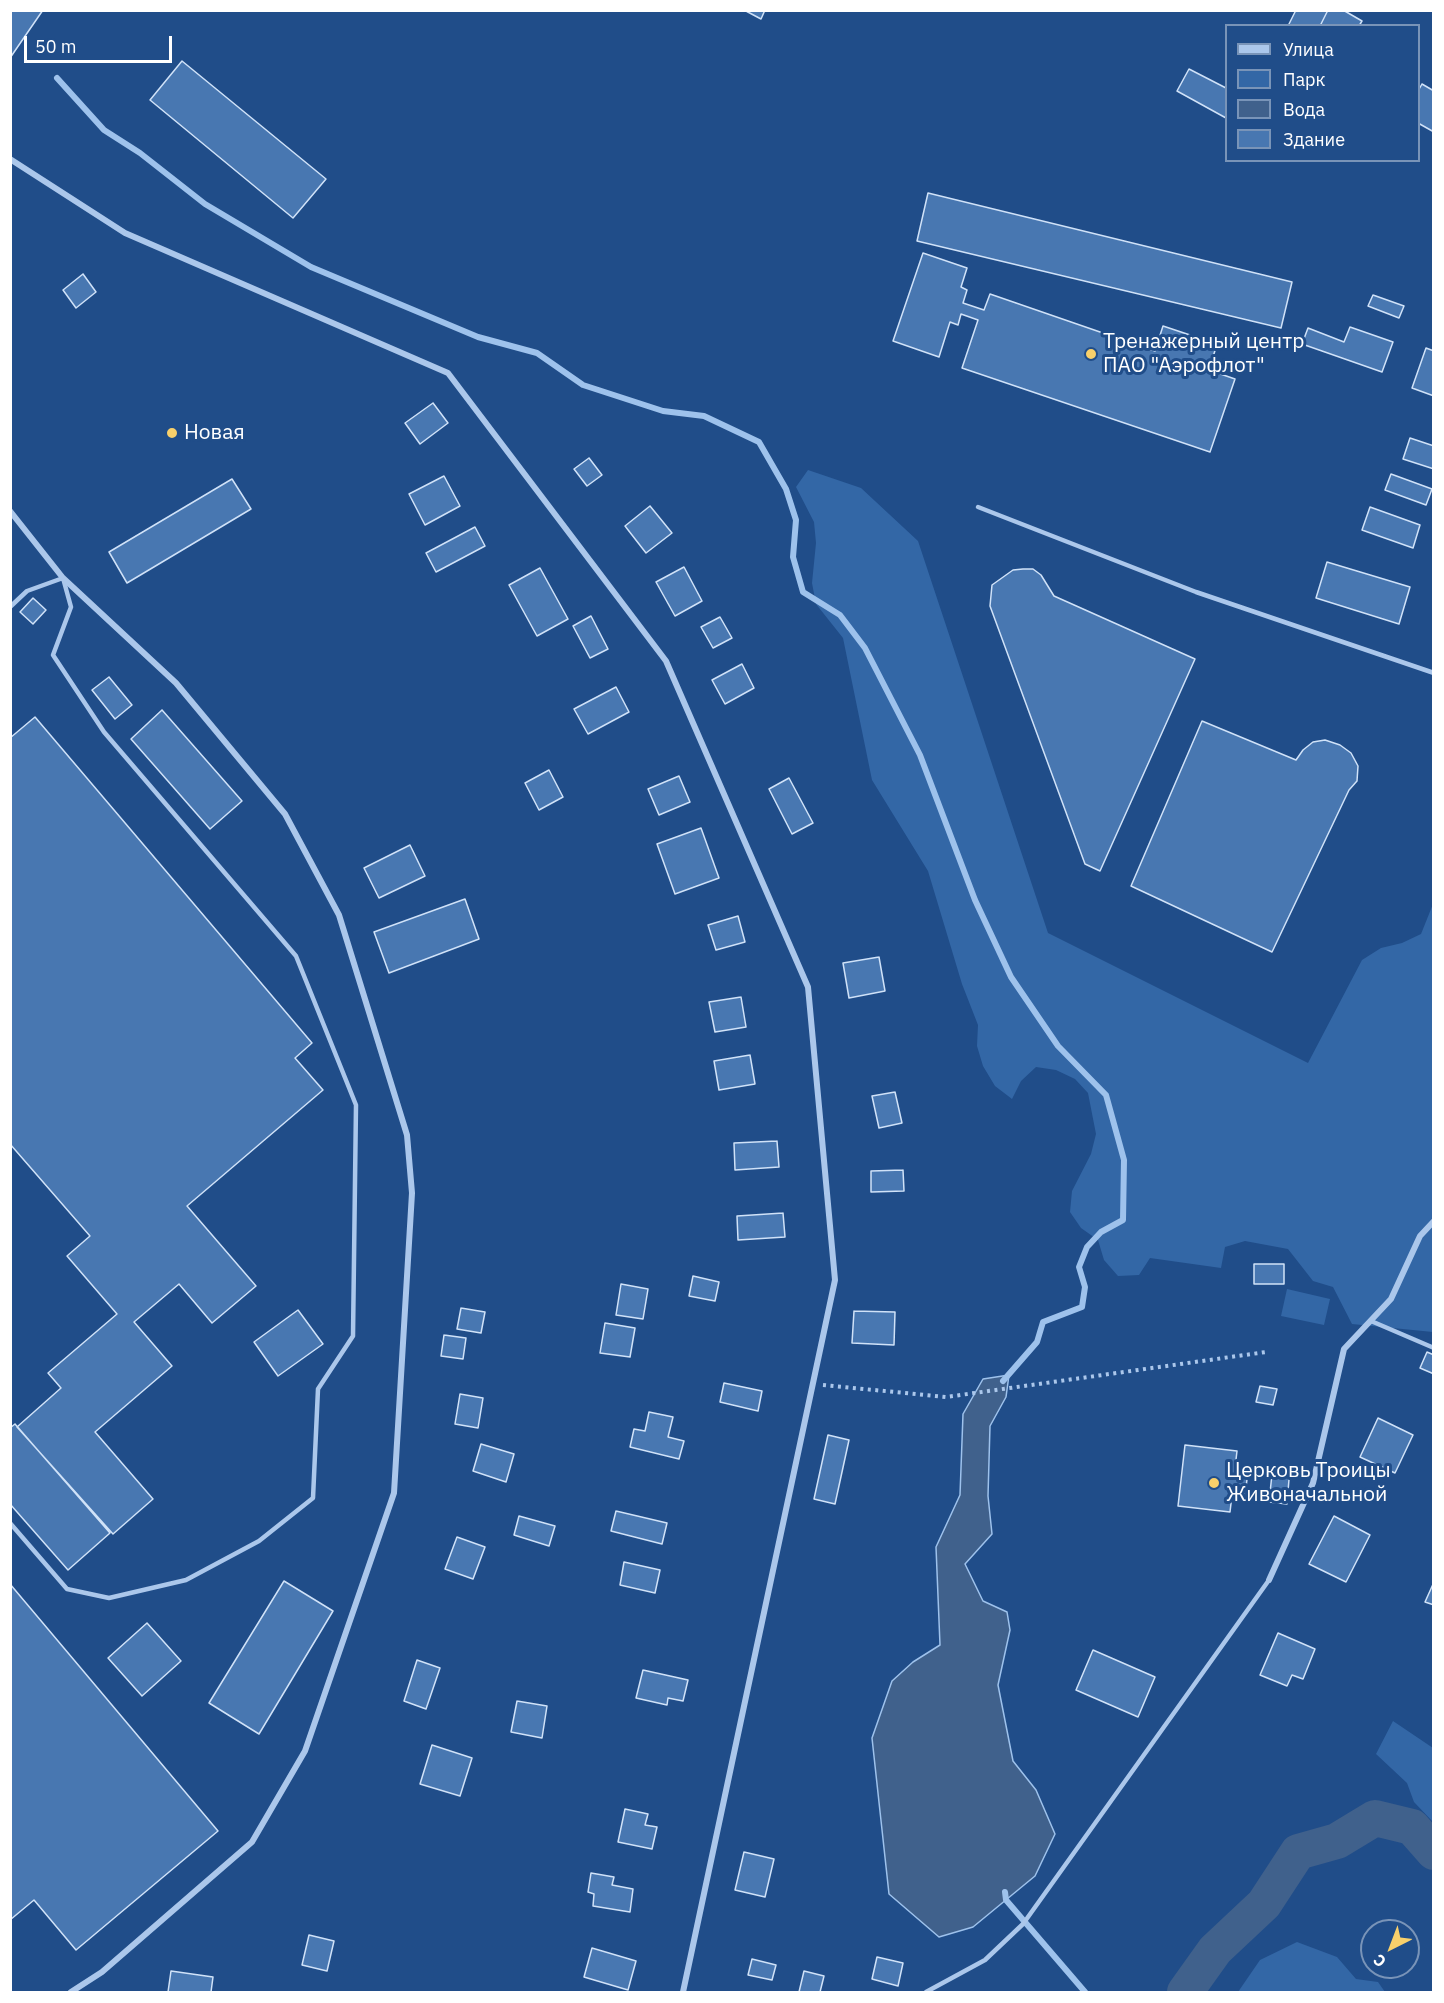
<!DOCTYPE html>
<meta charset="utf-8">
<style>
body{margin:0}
#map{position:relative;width:1444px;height:2003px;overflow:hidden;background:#204d89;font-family:"IBM Plex Sans",sans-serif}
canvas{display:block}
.frame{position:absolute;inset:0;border:12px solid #fff;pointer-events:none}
.legend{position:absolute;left:1225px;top:24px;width:195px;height:138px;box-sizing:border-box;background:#204d89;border:2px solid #7994b8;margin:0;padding:8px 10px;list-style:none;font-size:18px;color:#fff}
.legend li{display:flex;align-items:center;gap:12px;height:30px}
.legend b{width:30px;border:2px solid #7994b8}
.north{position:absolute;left:1360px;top:1919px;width:60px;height:60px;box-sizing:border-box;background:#204d89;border:2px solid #7994b8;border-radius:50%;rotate:222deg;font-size:16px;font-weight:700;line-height:24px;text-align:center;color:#fff}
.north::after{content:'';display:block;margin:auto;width:21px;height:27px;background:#f8d06b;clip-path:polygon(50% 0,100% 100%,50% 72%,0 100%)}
.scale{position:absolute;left:24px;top:36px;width:148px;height:27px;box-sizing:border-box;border:3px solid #fff;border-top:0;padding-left:8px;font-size:18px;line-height:21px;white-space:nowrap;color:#fff;-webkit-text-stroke:4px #204d89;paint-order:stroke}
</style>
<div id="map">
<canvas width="1444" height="2003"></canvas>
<div class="frame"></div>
<ul class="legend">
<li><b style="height:8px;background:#abc7eb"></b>Улица</li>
<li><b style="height:16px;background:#3367a6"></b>Парк</li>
<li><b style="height:16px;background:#40618c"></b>Вода</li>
<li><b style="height:16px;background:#4877b1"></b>Здание</li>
</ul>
<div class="north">С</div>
<div class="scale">50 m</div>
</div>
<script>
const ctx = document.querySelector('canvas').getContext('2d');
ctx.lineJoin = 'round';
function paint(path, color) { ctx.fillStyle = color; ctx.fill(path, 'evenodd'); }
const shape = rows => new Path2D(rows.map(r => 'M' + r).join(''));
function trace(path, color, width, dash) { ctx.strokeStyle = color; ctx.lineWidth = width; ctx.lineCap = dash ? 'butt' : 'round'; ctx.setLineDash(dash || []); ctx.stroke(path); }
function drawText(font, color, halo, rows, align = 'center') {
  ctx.font = font + ' "IBM Plex Sans",sans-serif'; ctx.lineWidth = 6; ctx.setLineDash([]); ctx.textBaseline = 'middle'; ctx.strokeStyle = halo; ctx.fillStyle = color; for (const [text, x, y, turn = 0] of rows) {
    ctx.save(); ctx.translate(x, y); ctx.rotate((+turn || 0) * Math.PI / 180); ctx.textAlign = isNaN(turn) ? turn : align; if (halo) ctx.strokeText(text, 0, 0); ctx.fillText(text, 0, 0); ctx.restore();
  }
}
const green = shape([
 [808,470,861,488,918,541,1048,933,1308,1063,1362,960,1381,948,1402,943,1421,934,1433,904,1433,1332,1352,1324,1333,1287,1313,1281,1288,1249,1245,1241,1225,1247,1221,1268,1150,1258,1139,1275,1118,1276,1104,1260,1098,1240,1081,1228,1070,1212,1072,1191,1091,1154,1096,1134,1088,1093,1075,1079,1056,1070,1036,1067,1021,1081,1012,1099,995,1086,983,1066,977,1046,978,1025,962,984,928,871,872,780,843,638,816,604,812,583,816,543,814,522,796,487],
 [1287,1289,1330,1299,1324,1325,1281,1316],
 [1393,1721,1433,1748,1433,1822,1414,1802,1407,1783,1376,1754],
 [1297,1942,1337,1957,1356,1979,1378,1982,1385,1992,1238,1992,1260,1960]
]);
const water = shape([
 [1009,1375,1006,1397,990,1426,988,1496,992,1534,965,1564,983,1601,1007,1612,1010,1630,998,1685,1013,1761,1036,1790,1055,1834,1035,1876,973,1927,939,1937,889,1894,872,1738,892,1681,913,1662,940,1645,936,1547,960,1495,963,1414,983,1379,1009,1375]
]);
const stream = shape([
 [57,78,104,130,140,153,205,204,311,267,478,337,537,353,583,385,663,411,704,416,759,442,786,489,796,520,793,557,803,592,840,615,865,648,920,755,975,900,1011,977,1058,1046,1106,1095,1124,1160,1123,1220,1101,1232,1087,1247,1079,1267,1085,1287,1082,1307,1043,1322,1037,1342,1003,1381],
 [1005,1892,1006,1900,1085,1992]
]);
const river = shape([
 [1185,1992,1215,1950,1264,1904,1298,1852,1337,1841,1375,1818,1412,1827,1434,1852]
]);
const building = shape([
 [10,10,43,10,10,58,10,10],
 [744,10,765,10,761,19,744,10],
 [1296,10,1328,10,1320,26,1288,26,1296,10],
 [1328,10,1343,10,1362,21,1359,26,1320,26,1328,10],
 [182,61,326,179,293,218,150,100,182,61],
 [1189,69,1226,88,1226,118,1177,91,1189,69],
 [1422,84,1434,91,1434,132,1418,123,1418,91,1422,84],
 [928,193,1292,282,1281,328,917,241,928,193],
 [923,253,967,268,961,287,967,290,963,303,984,310,990,294,1155,351,1163,326,1217,344,1209,370,1235,379,1210,452,962,368,978,320,961,314,958,325,950,322,939,357,893,341,923,253],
 [83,274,96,292,76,308,63,290,83,274],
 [1373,295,1404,306,1399,318,1368,306,1373,295],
 [1350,327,1393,342,1382,372,1302,344,1308,328,1344,342,1350,327],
 [1426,348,1434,351,1434,396,1412,388,1426,348],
 [433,403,448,423,420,444,405,423,433,403],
 [1410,438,1434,446,1434,469,1403,459,1410,438],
 [589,458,602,475,587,486,574,469,589,458],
 [1391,474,1432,489,1426,505,1385,490,1391,474],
 [444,476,460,506,425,525,409,494,444,476],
 [232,479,251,509,127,583,109,552,232,479],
 [650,506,672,533,646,553,625,526,650,506],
 [1370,507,1420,525,1413,548,1362,530,1370,507],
 [475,527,485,546,436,572,426,553,475,527],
 [1327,562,1410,587,1399,624,1316,598,1327,562],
 [684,567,702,601,675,616,656,582,684,567],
 [540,568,568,619,537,636,509,585,540,568],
 [1023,569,1033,569,1041,575,1054,596,1195,659,1100,871,1085,864,990,606,992,585,1013,570,1023,569],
 [33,598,46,610,33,624,20,612,33,598],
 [591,616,608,649,590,658,573,626,591,616],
 [720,617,732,638,713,648,701,627,720,617],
 [742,664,754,688,725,704,712,680,742,664],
 [109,677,132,705,115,719,92,690,109,677],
 [616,687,629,712,588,734,574,709,616,687],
 [162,710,242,801,210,829,131,739,162,710],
 [35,717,312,1043,295,1058,323,1090,187,1206,256,1286,212,1323,179,1284,134,1322,172,1366,95,1432,153,1499,113,1534,17,1427,61,1388,48,1373,117,1314,67,1256,90,1236,10,1144,10,738,35,717],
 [1202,721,1296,760,1303,750,1313,742,1325,740,1340,745,1351,753,1358,766,1357,781,1349,790,1272,952,1131,886,1202,721],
 [549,770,563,797,539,810,525,783,549,770],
 [679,776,690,802,659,815,648,789,679,776],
 [789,778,813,823,792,834,769,789,789,778],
 [701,828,719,878,675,894,657,844,701,828],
 [410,845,425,876,379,898,364,868,410,845],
 [465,899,479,939,389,973,374,932,465,899],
 [738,916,745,942,716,950,708,925,738,916],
 [879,957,885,991,849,998,843,963,879,957],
 [741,997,746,1027,715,1032,709,1002,741,997],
 [750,1055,755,1084,719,1090,714,1061,750,1055],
 [895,1092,902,1123,879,1128,872,1096,895,1092],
 [777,1141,779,1167,735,1170,734,1143,777,1141],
 [903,1170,904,1191,871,1192,871,1171,903,1170],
 [783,1213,785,1237,738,1240,737,1216,783,1213],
 [1254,1264,1284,1264,1284,1284,1254,1284,1254,1264],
 [693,1276,719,1282,715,1301,689,1296,693,1276],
 [621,1284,648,1289,643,1319,616,1315,621,1284],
 [461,1308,485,1312,481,1333,457,1329,461,1308],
 [298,1310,323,1344,278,1376,254,1342,298,1310],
 [854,1311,895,1312,894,1345,852,1343,854,1311],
 [605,1323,635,1328,630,1357,600,1353,605,1323],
 [444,1335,466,1338,463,1359,441,1356,444,1335],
 [1427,1352,1434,1355,1434,1374,1420,1368,1427,1352],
 [724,1383,762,1391,758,1411,720,1402,724,1383],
 [1260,1386,1277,1389,1273,1405,1256,1402,1260,1386],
 [460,1394,483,1398,478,1428,455,1424,460,1394],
 [649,1412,673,1417,668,1437,684,1441,679,1459,630,1447,634,1429,645,1431,649,1412],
 [1378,1418,1413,1435,1395,1473,1360,1457,1378,1418],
 [15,1424,110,1533,68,1570,10,1504,10,1428,15,1424],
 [828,1435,849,1440,835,1504,814,1499,828,1435],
 [481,1444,514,1454,506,1482,473,1471,481,1444],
 [1185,1445,1237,1451,1235,1468,1248,1470,1245,1497,1232,1495,1230,1512,1178,1506,1185,1445],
 [1273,1465,1290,1467,1287,1504,1269,1502,1273,1465],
 [616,1511,667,1523,662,1544,611,1531,616,1511],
 [519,1516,555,1526,549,1546,514,1535,519,1516],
 [1334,1516,1370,1535,1346,1582,1309,1564,1334,1516],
 [457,1537,485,1547,473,1579,445,1569,457,1537],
 [624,1562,660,1570,655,1593,620,1585,624,1562],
 [284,1581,333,1611,259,1734,209,1703,284,1581],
 [1434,1582,1434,1605,1425,1602,1434,1582],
 [10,1584,218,1831,76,1950,34,1900,10,1920,10,1584],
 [147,1623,181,1661,142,1696,108,1658,147,1623],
 [1278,1633,1315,1649,1303,1679,1292,1675,1287,1686,1260,1675,1278,1633],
 [1093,1650,1155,1677,1138,1717,1076,1690,1093,1650],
 [417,1660,440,1668,426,1709,404,1701,417,1660],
 [643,1670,688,1680,683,1701,668,1698,667,1705,636,1698,643,1670],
 [517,1701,547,1706,542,1738,511,1732,517,1701],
 [432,1745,472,1758,460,1796,420,1784,432,1745],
 [625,1809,648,1814,645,1825,657,1827,652,1849,618,1842,625,1809],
 [744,1852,774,1859,765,1897,735,1890,744,1852],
 [591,1873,614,1877,612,1885,633,1889,630,1912,593,1906,594,1894,588,1892,591,1873],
 [309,1935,334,1941,327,1971,302,1965,309,1935],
 [592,1948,636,1961,628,1990,584,1977,592,1948],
 [877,1957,903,1963,898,1986,872,1979,877,1957],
 [752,1959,776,1965,772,1980,748,1975,752,1959],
 [171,1971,213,1977,211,1992,168,1992,171,1971],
 [804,1971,824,1976,820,1992,799,1992,804,1971]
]);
const path = shape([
 [823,1385,946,1397,1266,1352]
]);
const service = shape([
 [978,507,1196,592,1434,673],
 [10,607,27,591,63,578,71,607,53,655,104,732,296,956,356,1105,353,1336,318,1389,313,1498,259,1541,186,1580,109,1598,67,1589,10,1523],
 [1371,1321,1434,1348],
 [926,1992,985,1960,1023,1924,1269,1580]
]);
const minor = shape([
 [10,159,125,233,448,373,666,661,808,987,835,1280,683,1992],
 [10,511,63,578,176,683,285,814,339,915,407,1135,412,1193,394,1493,305,1751,252,1842,102,1972,71,1992],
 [1269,1580,1313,1483,1344,1349,1391,1299,1420,1236,1434,1221]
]);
const markers = [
 [1091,354,6,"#f8d06b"],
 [172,433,6,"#f8d06b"],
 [1214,1483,6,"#f8d06b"]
];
const poiNames = [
 ["Тренажерный центр",1103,342],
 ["ПАО \"Аэрофлот\"",1103,366],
 ["Новая",184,433],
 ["Церковь Троицы",1226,1471],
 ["Живоначальной",1226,1495]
];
paint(green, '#3367a6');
paint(water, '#40618c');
trace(water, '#9ec2ec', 1.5);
trace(stream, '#9ec2ec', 6);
trace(river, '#40618c', 36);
paint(building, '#4877b1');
trace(building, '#d0e2f8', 1.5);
trace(path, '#abc7eb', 4, [3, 4.5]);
trace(service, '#abc7eb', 4.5);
trace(minor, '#abc7eb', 6);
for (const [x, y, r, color] of markers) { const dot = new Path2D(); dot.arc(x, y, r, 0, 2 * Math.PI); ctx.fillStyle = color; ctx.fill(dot); trace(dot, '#204d89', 2); }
drawText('21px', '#fff', '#204d89', poiNames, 'left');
</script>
